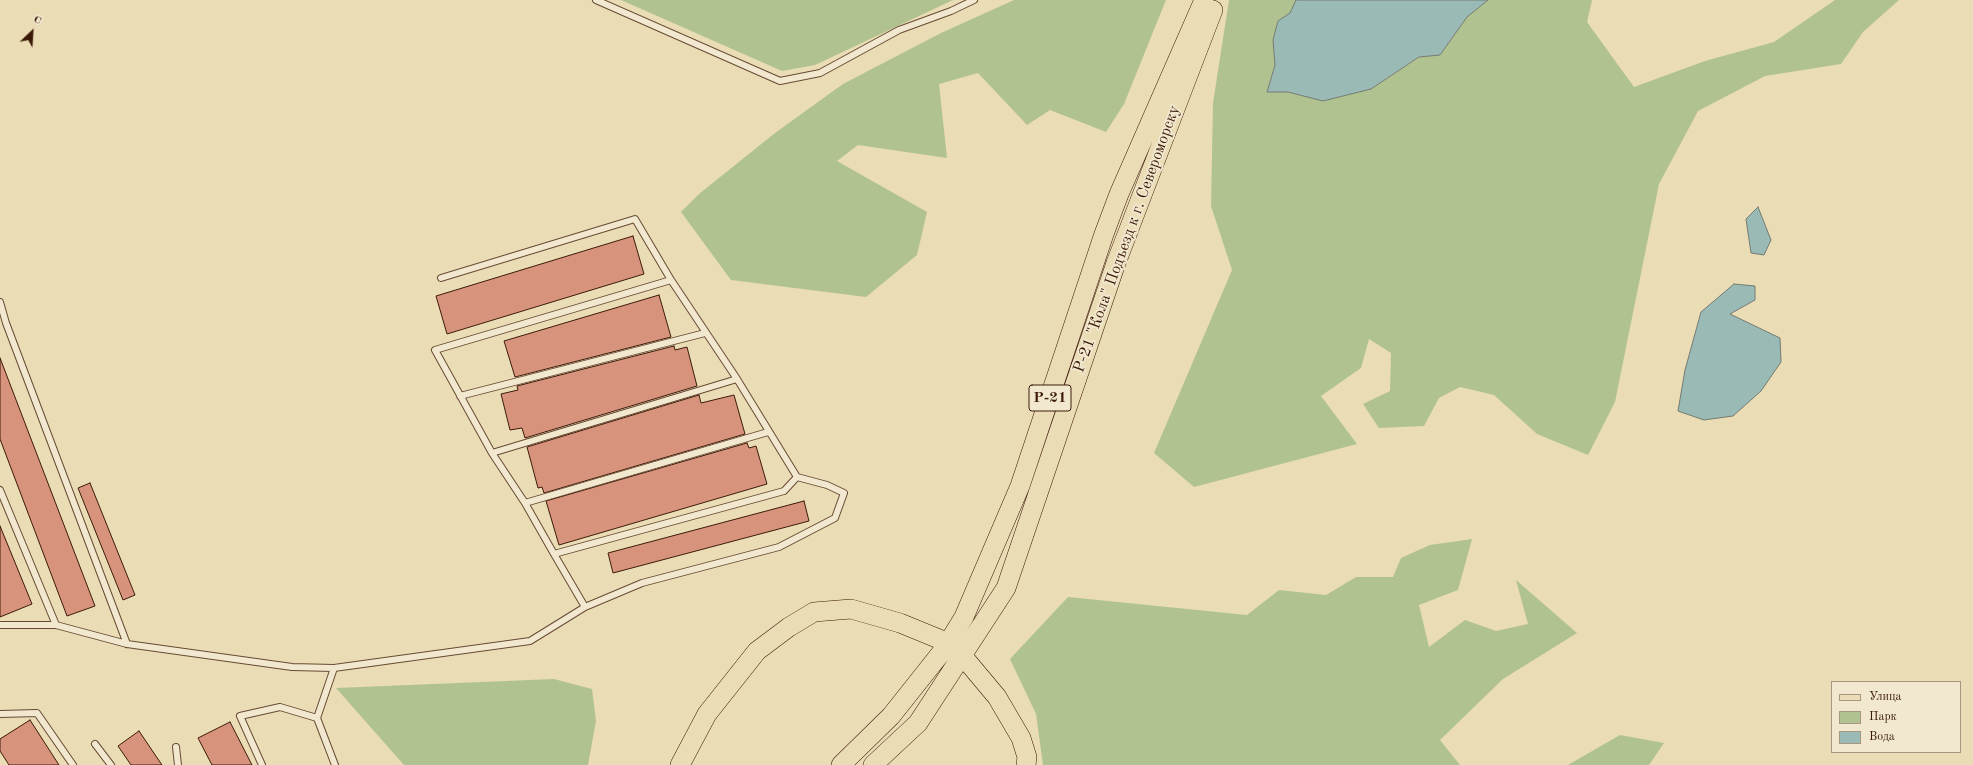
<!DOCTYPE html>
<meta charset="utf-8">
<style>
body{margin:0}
#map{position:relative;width:1973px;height:765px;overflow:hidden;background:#eadcb5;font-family:"Old Standard TT",serif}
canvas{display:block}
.legend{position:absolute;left:1831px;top:681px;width:130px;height:72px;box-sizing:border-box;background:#f1e8cf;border:1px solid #a99680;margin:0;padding:5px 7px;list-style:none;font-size:12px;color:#3c1a09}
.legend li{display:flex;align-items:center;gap:8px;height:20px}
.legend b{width:20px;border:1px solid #a99680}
.north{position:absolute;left:12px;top:12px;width:40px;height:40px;-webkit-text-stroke:3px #f1e8cf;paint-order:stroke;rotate:25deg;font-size:11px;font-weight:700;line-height:16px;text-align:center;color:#3c1a09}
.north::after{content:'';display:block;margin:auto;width:14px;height:18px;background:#3c1a09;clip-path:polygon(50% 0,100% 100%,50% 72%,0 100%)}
</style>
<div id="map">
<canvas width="1973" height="765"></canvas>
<ul class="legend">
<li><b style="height:5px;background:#eadcb5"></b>Улица</li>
<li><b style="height:11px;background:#b1c291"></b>Парк</li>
<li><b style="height:11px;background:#9abab6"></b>Вода</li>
</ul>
<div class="north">С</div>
</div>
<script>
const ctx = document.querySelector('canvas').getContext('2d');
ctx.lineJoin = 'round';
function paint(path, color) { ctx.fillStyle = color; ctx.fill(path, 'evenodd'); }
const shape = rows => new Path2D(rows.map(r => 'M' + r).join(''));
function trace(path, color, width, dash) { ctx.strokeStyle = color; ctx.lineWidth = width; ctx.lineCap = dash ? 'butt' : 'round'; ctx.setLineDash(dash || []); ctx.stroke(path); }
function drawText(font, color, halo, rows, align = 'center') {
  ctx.font = font + ' "Old Standard TT",serif'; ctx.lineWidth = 3.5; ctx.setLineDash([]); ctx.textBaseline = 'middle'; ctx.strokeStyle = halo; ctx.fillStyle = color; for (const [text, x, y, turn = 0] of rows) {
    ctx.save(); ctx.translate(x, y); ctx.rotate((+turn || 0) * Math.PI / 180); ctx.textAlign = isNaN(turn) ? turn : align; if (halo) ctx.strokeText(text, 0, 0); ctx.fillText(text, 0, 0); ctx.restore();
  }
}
const green = shape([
 [621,0,953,0,815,65,782,71],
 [1014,0,1166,0,1124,104,1106,132,1050,110,1027,125,978,73,939,84,947,158,858,145,837,161,927,212,917,255,866,297,731,280,681,212,699,194,775,133,843,84,941,33],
 [1229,0,1296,0,1291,13,1278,21,1273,40,1275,65,1267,91,1288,92,1323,101,1371,89,1420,57,1440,55,1467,17,1488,0,1592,0,1587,22,1634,87,1705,61,1774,42,1835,0,1899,0,1863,32,1841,64,1765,76,1698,111,1659,184,1615,402,1588,455,1537,434,1494,395,1460,387,1439,398,1424,426,1379,428,1363,404,1390,391,1391,353,1369,339,1361,368,1321,396,1357,444,1194,487,1154,453,1232,270,1211,206,1213,103],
 [1472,539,1458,590,1419,605,1429,647,1465,620,1496,631,1528,624,1516,580,1577,633,1503,679,1440,740,1460,765,1043,765,1036,714,1010,659,1068,597,1247,615,1279,590,1326,595,1356,577,1393,577,1401,558,1430,545],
 [554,679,592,689,596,721,588,765,404,765,336,688],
 [1620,735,1664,743,1649,765,1568,765]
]);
const water = shape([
 [1296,0,1488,0,1467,17,1440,55,1419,57,1371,89,1323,101,1288,92,1267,92,1275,65,1273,40,1278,21,1290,13,1296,0],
 [1758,207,1771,240,1764,255,1751,253,1746,219,1758,207],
 [1734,284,1755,286,1755,300,1730,314,1780,338,1781,362,1761,391,1733,416,1704,420,1678,411,1685,370,1701,312,1734,284]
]);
const building = shape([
 [633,236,644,274,447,334,436,296,633,236],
 [659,295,671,337,515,377,504,341,659,295],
 [674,346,675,350,687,347,697,386,525,438,522,428,510,430,501,394,518,390,517,386,674,346],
 [0,358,95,606,67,616,0,439,0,358],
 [699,395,701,403,734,395,745,434,544,493,542,487,538,488,527,447,699,395],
 [747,443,749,448,756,446,767,484,559,545,546,501,747,443],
 [90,483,135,595,123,600,78,488,90,483],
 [804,501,809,521,613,573,608,553,804,501],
 [0,526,32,604,0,617,0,526],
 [30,720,59,765,9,765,0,751,0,739,30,720],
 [230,722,252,765,212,765,198,738,230,722],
 [139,731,162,765,131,765,118,746,139,731]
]);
const service = shape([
 [596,0,780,81,820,73,899,30,951,11,974,0],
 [441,278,635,219,671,280,737,379,797,477],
 [0,302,6,323,127,644],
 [460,396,705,333],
 [492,453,737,379],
 [0,490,56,625],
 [525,503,768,432],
 [554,554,585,607],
 [0,625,56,625,127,644,292,667,334,668,530,641,585,607,642,583,779,547,835,518,844,493,827,485,797,477,784,491,554,554,525,503,492,453,435,350,671,280],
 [334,668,317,718,335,765],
 [0,714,37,713,73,765],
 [95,744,111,765],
 [176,747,178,765],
 [262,765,240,716,280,707,317,718]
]);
const primary = shape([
 [966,660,997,697,1021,738,1027,757,1026,765],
 [680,765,707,714,757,651,789,627,814,612,851,609,900,623,944,641],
 [841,765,891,716,945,648,964,617,1020,486,1104,234,1119,194,1204,0],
 [873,765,918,723,1006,588,1116,263,1213,10]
]);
const shields = [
 [1050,398,42]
];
const shieldNames = [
 ["Р-21",1050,398]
];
const streetNames = [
 ["Р-21 \"Кола\" Подъезд к г. Североморску",1127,239,-70]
];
paint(green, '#b1c291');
paint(water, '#9abab6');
trace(water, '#747a71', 1);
paint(building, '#d7937c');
trace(building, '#3c1a09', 1);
trace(service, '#684a34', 8);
trace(primary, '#3c1a09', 20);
trace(service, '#f1e8cf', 6);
trace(primary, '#eadcb5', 19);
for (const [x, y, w] of shields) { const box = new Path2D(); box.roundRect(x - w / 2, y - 13, w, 26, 3); ctx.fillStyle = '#f1e8cf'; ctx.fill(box); trace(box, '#3c1a09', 1); }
drawText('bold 15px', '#3c1a09', null, shieldNames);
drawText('16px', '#3c1a09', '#f1e8cf', streetNames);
</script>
